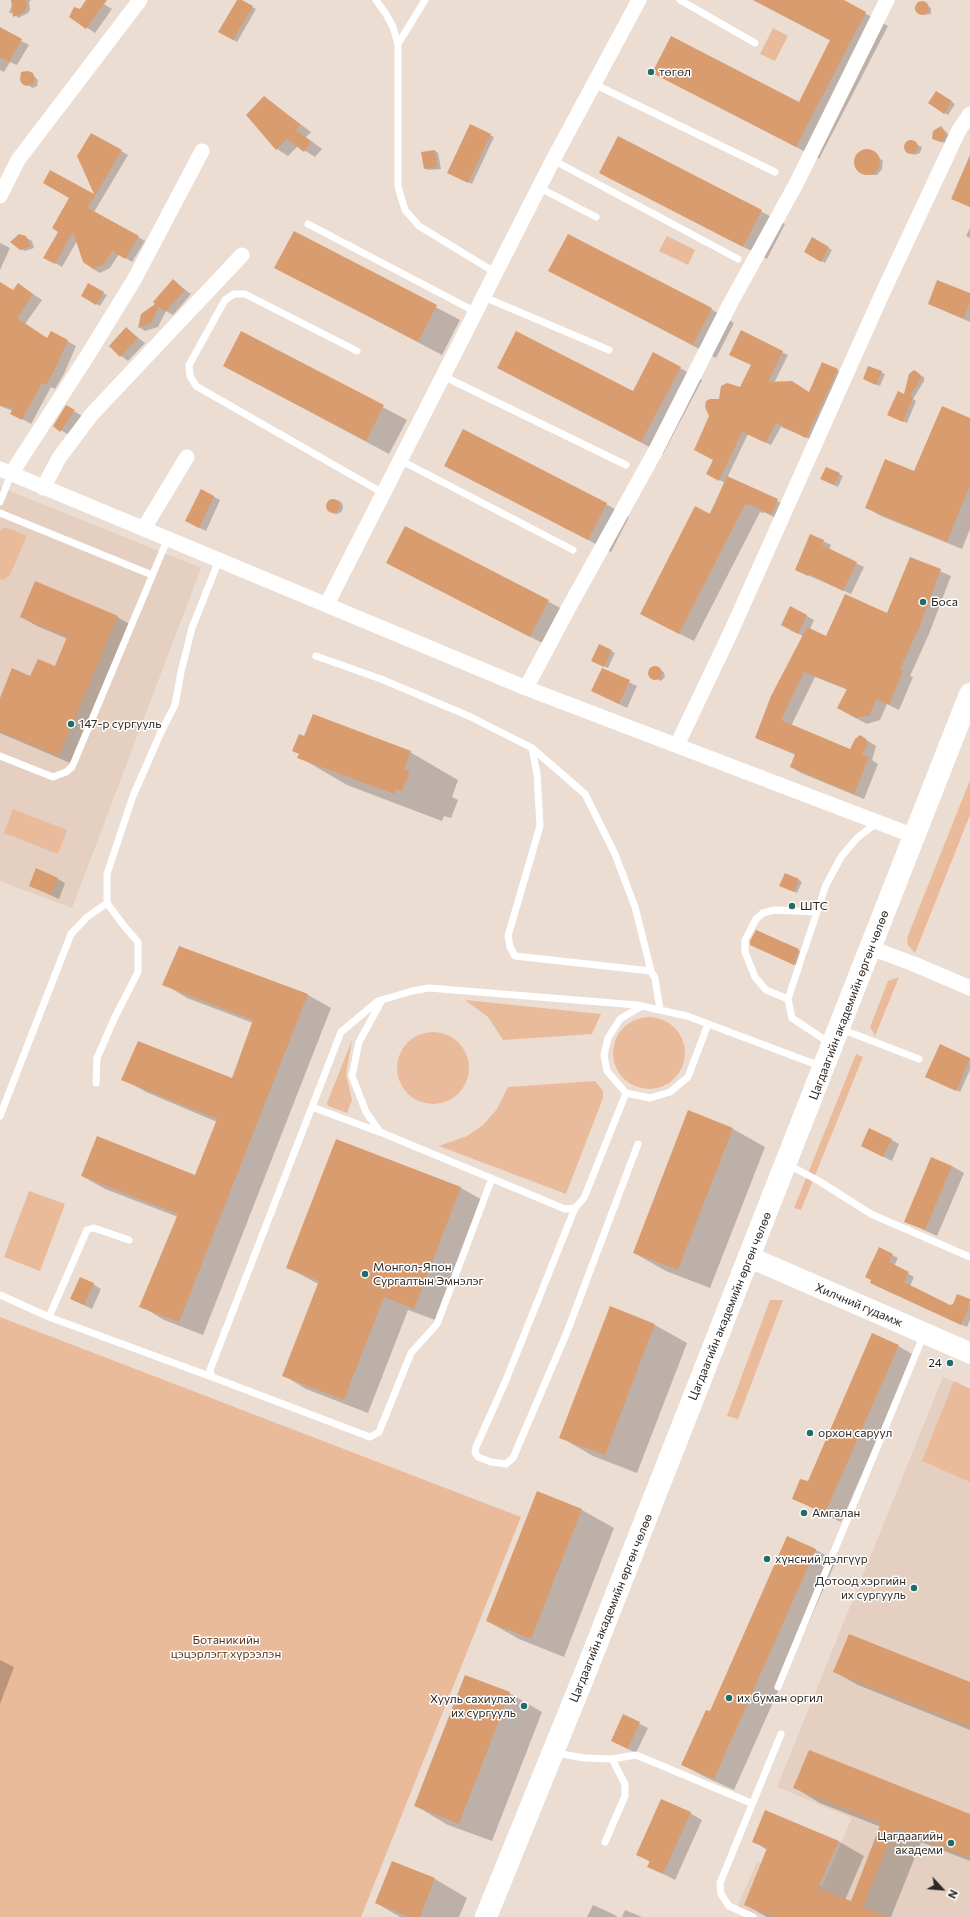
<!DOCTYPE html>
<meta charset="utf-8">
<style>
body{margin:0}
#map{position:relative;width:970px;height:1917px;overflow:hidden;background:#ecddd3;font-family:Commissioner,sans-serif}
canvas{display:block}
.north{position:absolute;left:922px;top:1869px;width:40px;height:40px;-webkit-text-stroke:3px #fff;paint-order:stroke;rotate:116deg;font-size:11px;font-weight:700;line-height:16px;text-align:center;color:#2c2723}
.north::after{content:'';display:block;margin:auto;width:14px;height:18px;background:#2c2723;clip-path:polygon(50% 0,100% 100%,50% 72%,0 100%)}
</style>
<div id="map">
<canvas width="970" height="1917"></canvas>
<div class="north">N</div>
</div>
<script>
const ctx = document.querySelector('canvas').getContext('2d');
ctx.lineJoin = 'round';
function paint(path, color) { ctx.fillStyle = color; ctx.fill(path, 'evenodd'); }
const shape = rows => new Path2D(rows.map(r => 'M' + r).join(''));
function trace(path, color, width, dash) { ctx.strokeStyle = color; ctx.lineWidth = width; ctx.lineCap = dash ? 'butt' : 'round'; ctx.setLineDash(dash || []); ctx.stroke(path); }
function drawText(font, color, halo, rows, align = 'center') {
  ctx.font = font + ' Commissioner,sans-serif'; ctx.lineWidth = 3; ctx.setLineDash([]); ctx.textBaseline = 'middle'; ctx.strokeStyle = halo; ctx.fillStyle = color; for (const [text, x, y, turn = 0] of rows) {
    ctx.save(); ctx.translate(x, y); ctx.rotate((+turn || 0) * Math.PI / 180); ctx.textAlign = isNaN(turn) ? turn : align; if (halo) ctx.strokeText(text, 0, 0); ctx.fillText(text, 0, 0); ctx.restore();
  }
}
const built = shape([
 [0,487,201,568,72,908,0,881],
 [943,1377,970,1389,970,1917,763,1917,737,1907,757,1862,822,1886,852,1818,777,1787]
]);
const green = shape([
 [773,28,788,36,775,61,760,54],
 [667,236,695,250,688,265,659,251],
 [4,528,8,528,27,536,10,575,3,580,0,579,0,531],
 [970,780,970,815,915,953,908,945,907,938],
 [13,809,67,830,58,854,4,833],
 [899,977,875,1036,870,1027,888,981],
 [465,1000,601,1014,592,1034,503,1040,488,1017],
 '613 1053a36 36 0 1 1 72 0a36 36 0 1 1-72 0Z',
 '397 1068a36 36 0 1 1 72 0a36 36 0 1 1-72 0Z',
 [352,1040,346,1074,352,1100,347,1113,328,1106,327,1103],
 [856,1054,863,1057,801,1210,794,1208],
 [595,1081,603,1091,603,1098,566,1194,439,1146,467,1136,483,1125,497,1109,508,1087],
 [29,1191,65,1204,40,1271,4,1257],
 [770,1300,783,1300,738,1419,727,1416],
 [0,1317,521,1517,361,1917,0,1917],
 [954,1381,970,1389,970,1482,922,1461]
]);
const shadow = shape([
 [14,0,31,0,29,2,30,10,28,13,18,18,14,13,9,13],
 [87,0,97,0,112,9,95,33,70,16,80,11],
 [238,0,256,9,237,42,220,32],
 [753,0,841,0,888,26,819,159,653,72,800,103,831,41],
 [921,2,931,8,931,14,923,15,919,13,916,9],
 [4,31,29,45,17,65,10,62,4,72,0,70,0,38],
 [32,74,38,80,37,86,33,88,23,83],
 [940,94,955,104,948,115,944,113],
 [264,97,311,132,306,137,322,149,315,157,298,146,288,156,277,149,248,115],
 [941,127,949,135,945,143,936,140],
 [91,134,128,155,94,212,145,241,132,262,119,254,110,268,100,273,93,269,77,241,62,267,45,257,59,231,70,197,50,171,96,196,78,156],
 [490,135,494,137,472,184,452,174],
 [619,137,785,224,767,259,624,185],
 [909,141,922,147,920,153,914,155,905,148],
 [435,151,438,153,441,169,428,170,425,168],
 [862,151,870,151,883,161,882,169,877,175,867,175,855,164,857,156],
 [970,228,970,238,966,236],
 [294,232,460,320,442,355,276,267],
 [21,235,32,241,34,248,25,251,21,249],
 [812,239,832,250,825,263,805,252],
 [0,243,10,248,0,270],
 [550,270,711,309,734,323,716,358],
 [173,281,191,294,173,315,166,311,158,327,145,331,139,327],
 [0,283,13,291,27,290,42,300,25,324,48,339,51,332,76,346,64,374,55,389,51,387,31,424,20,418,13,411,0,406],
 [89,285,107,295,100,306,83,296],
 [970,294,970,322,929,304],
 [126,329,145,343,128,361,121,356],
 [242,332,407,420,389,454,224,366],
 [741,332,788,355,774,383,810,393,823,364,843,373,812,440,781,427,771,445,748,434,727,478,792,508,786,523,764,512,763,513,760,512,694,641,656,622,725,483,707,473,714,460,720,400,741,388,752,365],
 [680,368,702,380,663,454,520,380,633,392],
 [881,372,885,374,880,386,867,381],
 [914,372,924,377,924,381,913,399,916,401,907,423,892,417,905,395],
 [74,411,82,416,69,435,54,426],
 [970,419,970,529,962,549,881,516,867,508,915,472],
 [445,465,606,504,629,517,611,552],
 [839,474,843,476,838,487,825,481],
 [202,490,220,500,206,531,192,524],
 '329 507a7 7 0 1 1 14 0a7 7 0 1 1-14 0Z',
 [406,527,572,614,554,649,410,575],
 [823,541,831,545,829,550,864,567,851,594,796,570],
 [910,558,951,576,929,634,910,676,913,677,899,710,887,704,880,720,867,724,848,714,848,690,815,677,791,726,850,751,860,736,876,746,872,760,878,764,864,799,801,773,791,767,796,755,756,738,803,636,790,630,791,608,814,620,810,629,827,637,888,615],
 [21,617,117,617,133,626,75,765,0,733,0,700,31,677,56,668,68,639,37,626],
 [611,651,615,653,608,668,596,663],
 [653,668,664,672,665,677,661,681,650,675],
 [602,669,637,686,627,708,592,691],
 [305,737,410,752,458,780,452,797,458,800,451,818,444,816,442,821,347,785,299,757],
 [58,879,65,883,59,899,30,886],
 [799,880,802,882,797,893,784,887],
 [756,932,807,954,802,968,751,945],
 [180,948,308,995,331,1008,203,1335,164,1320,141,1306,178,1217,105,1189,82,1176,196,1177,217,1122,146,1092,123,1079,232,1080,253,1023,187,998,164,984],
 [941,1046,970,1059,970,1070,960,1092,930,1078],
 [733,1129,765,1147,710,1288,666,1271,634,1253],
 [337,1140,461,1188,484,1201,438,1321,408,1310,368,1413,306,1389,283,1375,318,1284,287,1267],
 [892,1140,899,1144,892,1161,870,1150],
 [952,1166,964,1173,937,1236,905,1221],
 [892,1255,898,1258,894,1266,914,1277,910,1286,950,1306,953,1305,957,1295,970,1300,970,1320,967,1327,877,1286,872,1280],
 [93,1284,101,1289,92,1309,71,1299],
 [610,1308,655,1325,687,1343,637,1473,593,1456,560,1437],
 [898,1346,914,1355,841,1522,794,1499,808,1482],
 [538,1493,582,1510,614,1528,564,1657,519,1639,487,1621],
 [787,1537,816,1550,836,1561,734,1790,703,1776,683,1765,711,1713],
 [0,1660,14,1667,0,1704],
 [835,1672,970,1683,970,1730,858,1685],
 [509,1693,542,1712,492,1841,448,1825,416,1806],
 [623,1716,648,1728,636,1753,612,1741],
 [795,1788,970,1815,970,1861,921,1842,891,1917,767,1917,746,1905,767,1850,753,1841,838,1841,864,1856,845,1900,851,1902,881,1827,820,1803],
 [690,1813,702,1820,675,1880,648,1866,650,1862,637,1854],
 [392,1862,435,1879,467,1898,459,1917,400,1917,376,1903],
 [593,1905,613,1914,618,1917,587,1917],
 [625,1910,642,1917,622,1917]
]);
const building = shape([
 [11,0,26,0,27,7,24,12,13,17],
 [86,0,107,0,86,29,69,17,74,7,80,9],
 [237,0,242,0,253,6,233,40,218,32],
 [753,0,844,0,866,12,796,147,652,73,671,36,799,102,830,40],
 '915 8a7 7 0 1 1 14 0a7 7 0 1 1-14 0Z',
 [0,27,22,39,9,62,0,57],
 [28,71,33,73,35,80,33,84,26,86,22,84,20,80,21,72],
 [936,91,952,101,944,114,928,103],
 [264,96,301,125,296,130,311,142,304,152,287,139,276,150,246,115],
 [470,124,491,134,468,183,447,173],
 [941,126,945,132,946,137,941,142,932,139,933,131],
 [91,133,122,150,88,208,139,236,125,259,112,251,104,264,93,269,83,262,73,232,55,264,43,258,58,232,52,228,69,198,43,183,50,170,94,194,77,156],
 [618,136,762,210,743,247,599,173],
 '904 147a7 7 0 1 1 14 0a7 7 0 1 1-14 0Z',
 '854 162a13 13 0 1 1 26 0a13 13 0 1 1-26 0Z',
 [435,150,437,167,424,169,421,152],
 [970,155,970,207,951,199],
 [294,231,437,305,418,342,274,268],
 [19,234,26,236,31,246,20,250,10,242],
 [568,234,712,308,693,345,548,271],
 [812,237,829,247,821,262,804,252],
 [173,279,185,290,165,312,159,307,151,323,138,328,141,314,155,304,153,302],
 [937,280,970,293,970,301,964,319,928,304],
 [0,282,13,290,18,283,33,294,17,318,47,338,51,331,68,340,55,369,46,385,42,383,22,420,10,414,13,408,0,406],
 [88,283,104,292,96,305,81,296],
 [126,327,138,338,120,357,109,346],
 [741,330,783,351,768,382,792,381,809,392,822,362,838,369,806,438,776,423,766,443,742,432,719,481,706,474,713,460,694,450,709,416,705,407,706,401,710,399,719,399,721,386,727,383,740,387,751,365,729,355],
 [241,331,384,405,366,441,223,366],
 [516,331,633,391,653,352,681,367,641,442,497,368],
 [868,366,882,371,876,385,863,379],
 [914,370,920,374,921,379,910,396,913,398,903,422,887,415,898,391,904,394,909,374],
 [66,405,75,410,60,432,53,426],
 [942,406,970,418,970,485,947,542,865,508,885,459,914,471],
 [463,429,607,503,588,540,444,466],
 [826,467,840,473,834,485,820,479],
 [727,476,778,499,771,515,749,504,748,506,745,504,679,634,640,614,695,506,710,514],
 [201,489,214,496,199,528,185,521],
 '326 506a7 7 0 1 1 14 0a7 7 0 1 1-14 0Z',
 [405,526,549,600,530,637,386,563],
 [810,534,824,540,822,545,857,562,843,591,809,574,808,576,795,570],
 [910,557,941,569,919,628,900,669,903,671,889,705,876,699,870,715,856,718,837,708,847,689,804,672,781,720,850,749,855,739,860,735,866,739,867,745,862,754,869,757,854,794,790,767,795,754,755,738,771,696,807,627,826,636,845,594,887,613],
 [35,581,118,616,59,756,0,732,0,698,12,668,30,676,38,659,55,666,67,637,20,617],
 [790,606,807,615,798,634,781,625],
 [599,644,612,650,604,667,591,661],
 '648 673a7 7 0 1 1 14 0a7 7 0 1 1-14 0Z',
 [602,668,630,680,619,704,591,691],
 [313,714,411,751,404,769,410,772,402,791,396,789,394,794,297,758,299,754,292,751,299,734,304,736],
 [36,868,58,878,51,895,29,886],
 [785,873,799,879,794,892,779,886],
 [756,930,799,949,794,965,750,945,750,941],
 [179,946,308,994,179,1322,139,1307,178,1214,81,1176,97,1136,195,1175,217,1119,121,1080,138,1041,232,1078,253,1020,162,985],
 [940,1044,970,1058,956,1091,925,1077],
 [688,1110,733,1128,678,1270,633,1253],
 [869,1128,892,1139,883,1157,861,1146],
 [336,1139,461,1187,414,1309,384,1297,344,1400,282,1376,319,1281,286,1268],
 [931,1157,952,1166,925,1230,904,1222],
 [879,1247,893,1254,889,1262,909,1272,904,1282,950,1305,953,1304,957,1294,970,1299,967,1312,961,1325,870,1283,871,1280,865,1277],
 [80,1277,94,1283,84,1305,70,1299],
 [610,1306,655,1324,605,1455,559,1438],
 [872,1333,899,1345,825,1513,792,1499,800,1479,808,1481],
 [537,1491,582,1509,531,1639,486,1621],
 [787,1536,816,1549,714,1779,681,1765,706,1710,710,1711],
 [849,1634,970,1682,970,1727,833,1672],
 [465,1675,510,1692,459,1824,414,1806],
 [623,1714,640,1722,628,1749,611,1741],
 [809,1750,970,1814,970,1858,895,1828,863,1907,887,1917,774,1917,744,1905,767,1848,752,1842,765,1810,839,1841,818,1888,851,1901,881,1823,793,1788],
 [661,1799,691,1812,663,1874,647,1867,650,1861,636,1855],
 [392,1861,435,1878,420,1917,409,1917,375,1903]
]);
const service = shape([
 [376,0,386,14,393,27,398,44],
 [425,0,398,44,398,187,405,210,419,226,496,273],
 [680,0,755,43],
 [594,84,775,172],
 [553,160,738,259],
 [540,188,596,217],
 [308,224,476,312],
 [484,297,609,350],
 [357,351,245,294,234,294,225,300,189,365,190,376,196,386,383,493],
 [443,376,626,465],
 [400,460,573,550],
 [0,502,11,474],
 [0,513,152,575],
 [316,656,381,679,471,717,532,748,537,774,540,826,508,936,510,947,515,956,651,971,655,978,660,1010],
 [532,748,585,794,615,854,635,907,651,971],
 [0,756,53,777,66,772,72,767,168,538],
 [788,999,766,990,755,977,745,952,745,940,756,919,763,913,774,910,817,912],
 [382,1000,359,1042,352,1076,366,1112,380,1132,565,1209,575,1208,584,1198,626,1093,650,1098,670,1092,688,1077,708,1024],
 [841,1029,919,1059],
 [831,1044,792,1018,788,999,826,885,841,857,857,838,878,822],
 [96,1083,97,1058,115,1017,138,972,138,942,124,926,107,903,107,874,133,796,161,732,175,705,181,672,192,628,219,560],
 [626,1093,607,1071,604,1055,608,1038,620,1019,642,1006],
 [312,1107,379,1132],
 [0,1116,71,934,87,917,107,903],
 [787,1164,819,1181,871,1214,970,1257],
 [492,1178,437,1324,411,1353,379,1432,370,1437,212,1377,210,1370,341,1032,378,1001,412,991,429,988,637,1005,687,1016,820,1066],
 [575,1208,506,1380,476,1447,475,1453,478,1457,491,1462,506,1464,513,1458,567,1332,638,1144],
 [129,1240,94,1228,87,1230,49,1317,212,1377],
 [0,1295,49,1317],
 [778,1687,924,1334],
 [556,1753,584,1758,612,1759,636,1755,751,1803],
 [605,1842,625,1796,625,1784,612,1759],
 [753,1917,729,1906,721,1894,720,1883,781,1734]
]);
const minor = shape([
 [0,196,18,160,140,0],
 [0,469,526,688,914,836],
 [11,474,86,358,134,280,202,151],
 [43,488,59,458,92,414,242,255],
 [144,528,187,457],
 [327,604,553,160,639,0],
 [526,688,568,609,656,450,730,304,796,184,887,0],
 [677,745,729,636,883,292,959,130,970,114],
 [871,948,914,964,970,988]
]);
const secondary = shape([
 [749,1257,970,1353]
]);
const trunk = shape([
 [486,1917,588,1666,970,694]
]);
const markers = [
 [651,72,4,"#206c69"],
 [923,602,4,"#206c69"],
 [71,724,4,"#206c69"],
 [792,906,4,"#206c69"],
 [365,1274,4,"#206c69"],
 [950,1363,4,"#206c69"],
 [810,1433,4,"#206c69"],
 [804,1513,4,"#206c69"],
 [767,1559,4,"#206c69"],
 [914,1588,4,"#206c69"],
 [729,1698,4,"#206c69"],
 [524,1706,4,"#206c69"],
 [951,1843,4,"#206c69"]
];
const poiNames = [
 ["төгөл",659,72],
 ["Боса",931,602],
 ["147-р сургууль",79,724],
 ["ШТС",800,906],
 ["Монгол-Япон",373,1267],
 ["Сургалтын Эмнэлэг",373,1281],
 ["24",942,1363,"right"],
 ["орхон саруул",818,1433],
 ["Амгалан",812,1513],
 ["хүнсний дэлгүүр",775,1559],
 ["Дотоод хэргийн",906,1581,"right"],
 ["их сургууль",906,1595,"right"],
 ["их буман оргил",737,1698],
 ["Хууль сахиулах",516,1699,"right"],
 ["их сургууль",516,1713,"right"],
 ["Цагдаагийн",943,1836,"right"],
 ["академи",943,1850,"right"]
];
const streetNames = [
 ["Цагдаагийн академийн өргөн чөлөө",849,1005,-69],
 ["Хилчний гудамж",859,1305,23],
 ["Цагдаагийн академийн өргөн чөлөө",730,1306,-68],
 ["Цагдаагийн академийн өргөн чөлөө",611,1608,-68]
];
const parkNames = [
 ["Ботаникийн",226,1640],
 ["цэцэрлэгт хүрээлэн",226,1654]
];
paint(built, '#e4cfc0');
paint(green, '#eabb9a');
paint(shadow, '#0003');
paint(building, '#d99c6f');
trace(service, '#fff', 7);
trace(minor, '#fff', 15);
trace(secondary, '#fff', 21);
trace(trunk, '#fff', 22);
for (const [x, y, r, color] of markers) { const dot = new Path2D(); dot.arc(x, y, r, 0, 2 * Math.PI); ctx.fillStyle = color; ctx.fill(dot); trace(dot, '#fff', 1.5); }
drawText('12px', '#2c2723', '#fff', poiNames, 'left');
drawText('12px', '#2c2723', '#fff', streetNames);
drawText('12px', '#5d3413', '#fff', parkNames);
</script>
